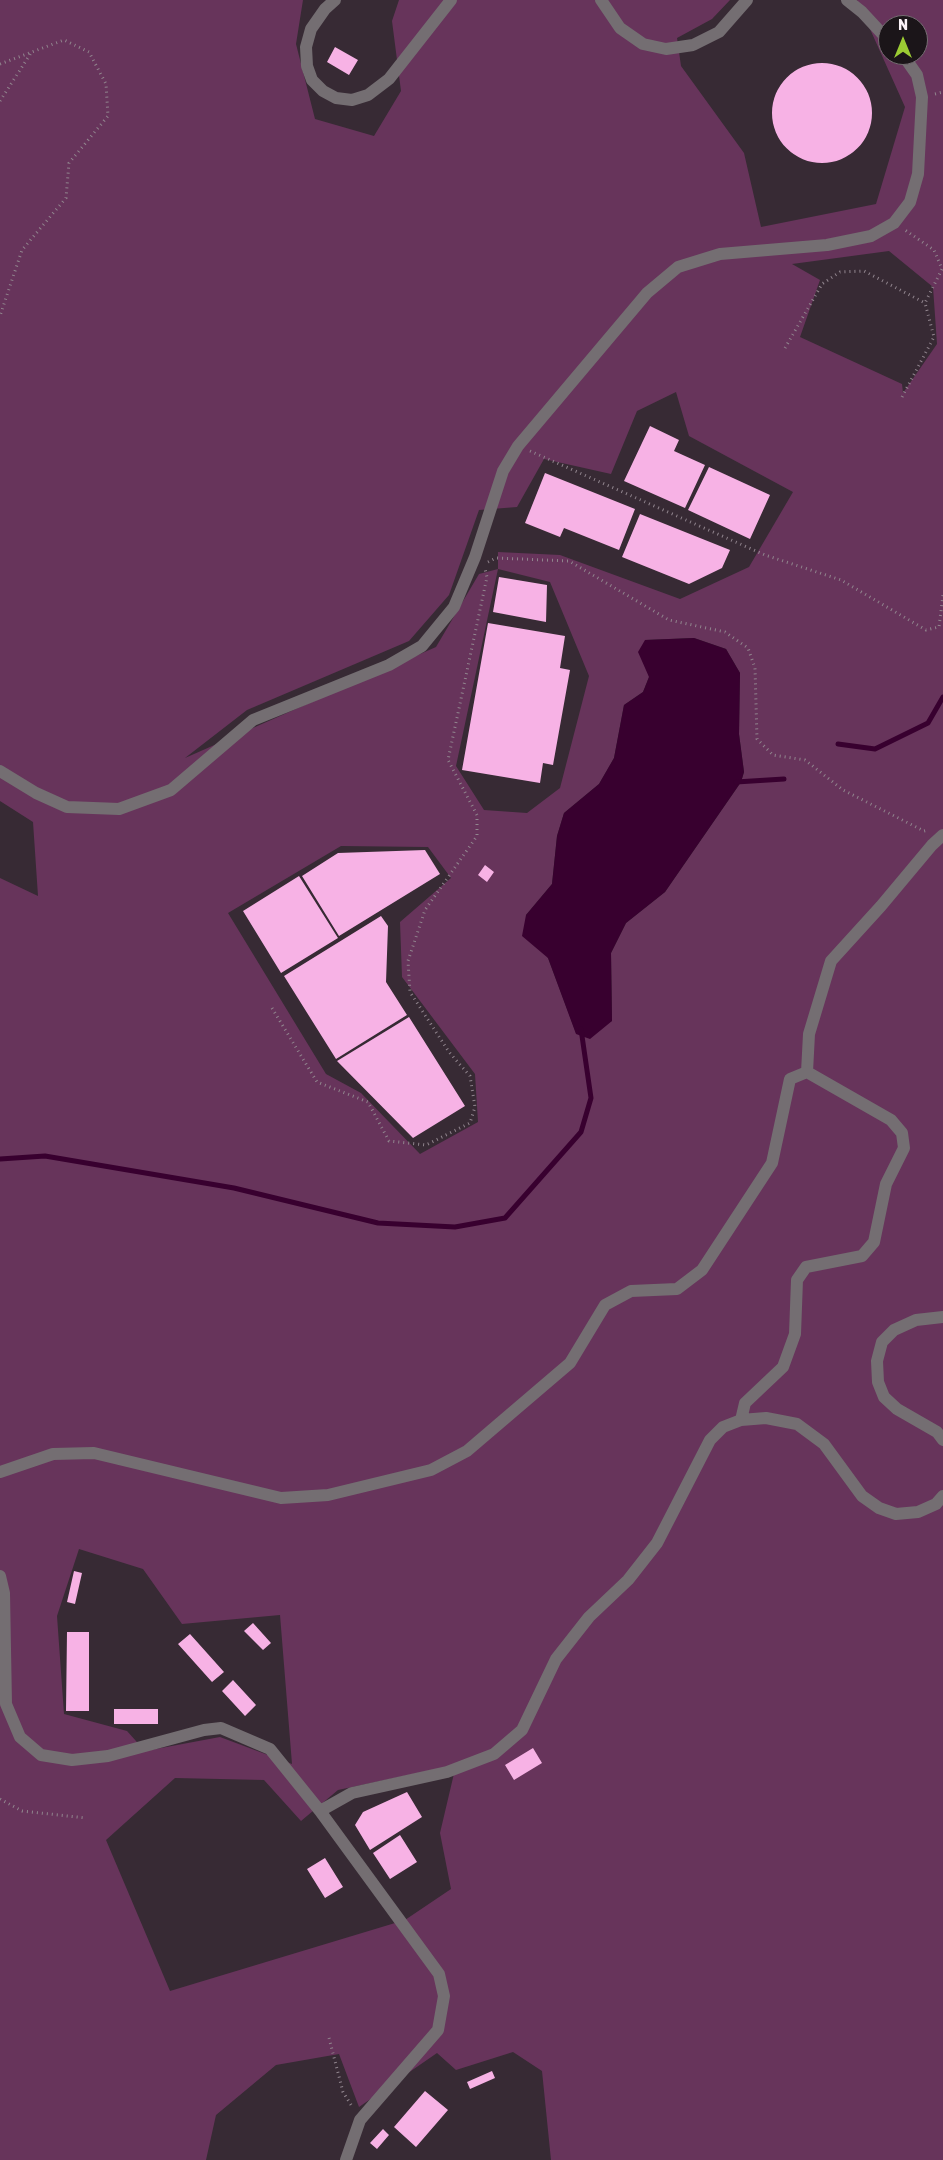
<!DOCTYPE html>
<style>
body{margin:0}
#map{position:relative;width:943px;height:2160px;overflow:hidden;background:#372a34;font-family:Rubik,sans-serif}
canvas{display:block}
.north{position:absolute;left:878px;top:15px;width:50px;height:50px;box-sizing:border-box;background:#1b1519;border:1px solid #756d72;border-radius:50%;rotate:0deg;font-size:14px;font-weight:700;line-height:20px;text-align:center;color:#fbf2f8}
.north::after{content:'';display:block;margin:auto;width:18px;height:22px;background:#9bcb33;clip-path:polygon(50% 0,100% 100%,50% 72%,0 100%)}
</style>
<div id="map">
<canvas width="943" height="2160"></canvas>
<div class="north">N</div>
</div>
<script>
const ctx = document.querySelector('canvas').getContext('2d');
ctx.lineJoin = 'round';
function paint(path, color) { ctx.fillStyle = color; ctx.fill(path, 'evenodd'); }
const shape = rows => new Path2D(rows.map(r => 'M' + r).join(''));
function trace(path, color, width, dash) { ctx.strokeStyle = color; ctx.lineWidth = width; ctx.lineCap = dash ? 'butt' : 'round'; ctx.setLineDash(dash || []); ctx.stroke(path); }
const green = shape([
 [0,0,303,0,296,44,315,119,374,136,401,91,392,21,399,0,730,0,712,19,677,38,681,66,744,153,761,227,876,204,905,107,857,0,943,0,943,2160,551,2160,542,2071,513,2052,456,2070,437,2053,359,2107,339,2054,276,2065,216,2115,206,2160,0,2160,0,878,38,896,33,822,0,801],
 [888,25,918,25,918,55,888,55],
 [889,251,933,287,937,344,903,393,902,384,800,337,820,280,792,264],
 [676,392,689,436,793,492,749,567,680,599,560,555,498,552,498,569,479,574,436,647,185,758,247,710,409,641,449,595,479,510,517,507,544,459,611,474,637,411],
 [498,569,550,582,589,676,560,788,527,813,484,810,456,766],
 [694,638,726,649,740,673,739,734,744,772,741,782,665,892,626,923,611,953,612,1021,576,1033,548,958,526,915,552,884,557,836,564,813,599,784,614,758,624,705,643,692,649,677,645,640],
 [341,846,428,847,451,878,400,922,402,977,475,1074,478,1122,420,1154,361,1093,326,1074,228,913],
 [79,1549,143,1569,182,1624,280,1615,292,1764,220,1737,145,1751,127,1731,64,1714,57,1616],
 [456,1765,440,1833,451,1889,405,1920,170,1991,106,1840,175,1778,264,1780,301,1821,338,1790]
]);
const water = shape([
 [694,638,726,649,740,673,739,734,744,772,741,782,665,892,626,923,611,953,612,1021,590,1039,576,1034,548,958,522,936,526,915,552,884,557,836,564,813,599,784,614,758,624,705,643,692,649,677,638,652,645,640]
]);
const stream = shape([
 [838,744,875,749,928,723,943,697],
 [736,782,784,779],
 [0,1159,45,1156,234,1188,378,1223,455,1227,505,1218,581,1132,591,1098,581,1029]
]);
const building = shape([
 [335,47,358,60,349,75,327,62],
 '772 113a50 50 0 1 1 100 0a50 50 0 1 1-100 0Z',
 [650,426,679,440,674,451,705,465,685,508,624,481],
 [709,467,770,495,750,539,688,510],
 [545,473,635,509,619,550,564,528,560,537,525,523],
 [640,514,730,550,722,568,689,584,622,557],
 [499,577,547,585,546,622,493,612],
 [488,623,565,636,560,668,570,670,553,765,543,763,540,783,462,770],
 [425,850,440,874,339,936,302,876,338,853],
 [485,865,494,872,487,882,478,875],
 [299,876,338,938,281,973,243,911],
 [381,916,388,926,386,982,407,1015,336,1059,284,976],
 [409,1017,465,1106,413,1138,337,1061],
 [74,1571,82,1573,75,1604,67,1602],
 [253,1623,271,1643,263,1650,244,1631],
 [67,1632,89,1632,89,1711,66,1711],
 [190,1634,224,1672,212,1682,178,1644],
 [233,1680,256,1705,245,1716,222,1691],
 [114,1709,158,1709,158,1724,114,1724],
 [533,1748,542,1763,514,1780,505,1765],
 [407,1792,422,1817,370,1850,355,1825,363,1812],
 [400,1835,417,1862,390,1879,373,1853],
 [325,1858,343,1887,325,1898,307,1869],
 [492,2071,495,2078,470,2089,467,2082],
 [425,2091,448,2110,416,2147,394,2127],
 [383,2129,389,2135,377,2149,370,2143]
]);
const path = shape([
 [0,64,64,40,89,52,106,84,108,116,69,163,66,198,22,250,0,316],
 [935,94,943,92],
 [0,101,31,53],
 [785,348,822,284,840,272,864,271,925,303],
 [902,397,934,337,925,303,942,269,934,250,905,230],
 [530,451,765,555,841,580,926,630,939,627,943,595],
 [488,562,496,558,569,561,669,620,725,632,748,648,755,668,757,739,773,755,805,760,843,790,924,831,928,830],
 [272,1008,317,1082,368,1102,389,1141,426,1145,470,1123,475,1107,470,1076,449,1052,410,992,408,961,425,910,477,836,477,815,448,760,487,577,485,569],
 [0,1799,22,1811,86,1818],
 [329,2038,343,2092,353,2108]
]);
const minor = shape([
 [807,1072,809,1034,831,961,881,906,932,845,943,835],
 [943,1317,916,1320,894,1330,882,1342,877,1361,878,1382,884,1397,897,1409,937,1432,943,1440],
 [741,1420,745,1403,783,1367,795,1334,797,1280,806,1267,862,1256,874,1242,886,1184,904,1148,902,1133,891,1120,807,1072],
 [0,1472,53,1454,94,1453,281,1498,328,1495,431,1470,467,1451,570,1363,605,1305,631,1291,677,1289,702,1270,772,1163,790,1079,807,1072],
 [0,1576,4,1593,6,1704,20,1737,41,1755,72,1760,108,1756,204,1730,221,1728,270,1749,320,1811,439,1974,444,1996,438,2030,360,2120,346,2160],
 [320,1811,352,1793,447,1772,494,1754,522,1730,556,1659,589,1617,628,1580,657,1543,710,1440,723,1427,741,1420,766,1418,797,1424,824,1444,862,1496,879,1508,896,1514,918,1512,936,1504,943,1496]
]);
const tertiary = shape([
 [335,0,325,9,311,29,306,47,307,66,312,80,323,91,336,98,352,100,368,95,389,79,451,0],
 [601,0,620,28,643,44,666,49,693,45,719,32,747,0],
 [847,0,862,12,888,40],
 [0,771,36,793,67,807,119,809,171,790,253,720,389,665,422,646,454,607,475,557,503,471,518,446,647,293,678,267,720,254,827,245,871,236,894,223,910,202,918,174,922,97,917,75,903,55]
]);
paint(green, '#67345b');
paint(water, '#38002f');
trace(stream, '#38002f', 5);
paint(building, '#f7b2e5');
trace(path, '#91858e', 3, [1, 4]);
trace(minor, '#746e72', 12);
trace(tertiary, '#746e72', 12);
</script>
